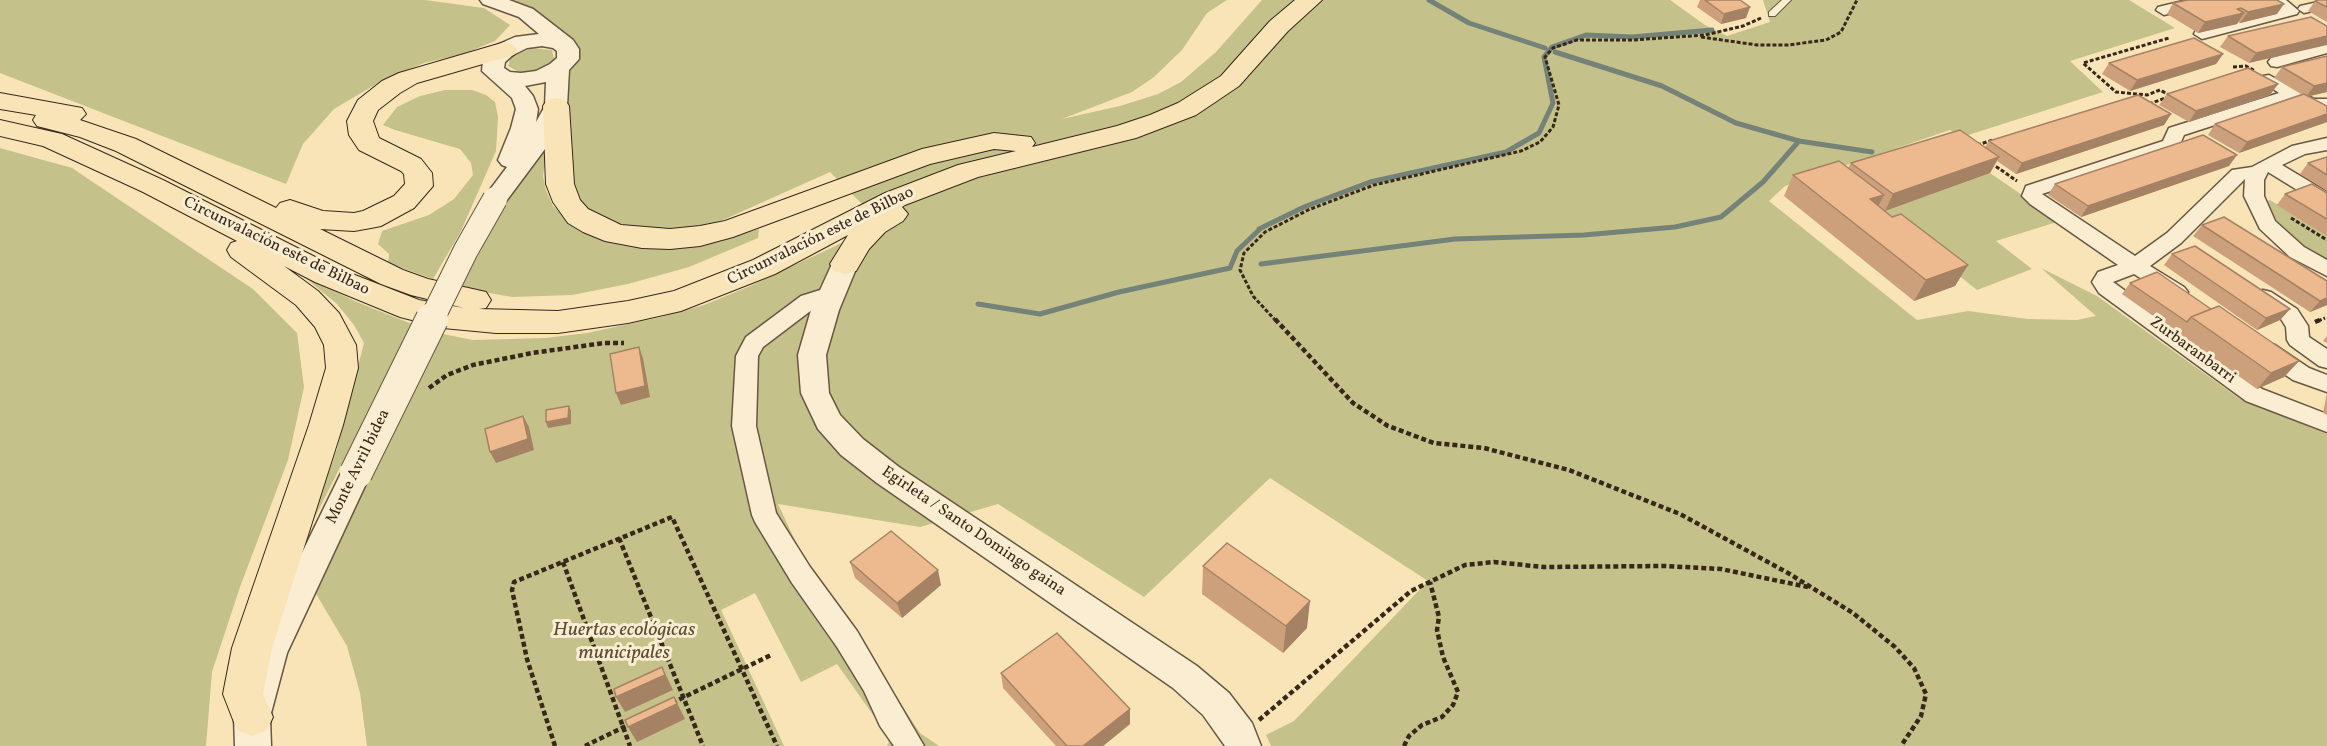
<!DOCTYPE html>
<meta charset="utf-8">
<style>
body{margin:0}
canvas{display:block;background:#f9e4b8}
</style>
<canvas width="2327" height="746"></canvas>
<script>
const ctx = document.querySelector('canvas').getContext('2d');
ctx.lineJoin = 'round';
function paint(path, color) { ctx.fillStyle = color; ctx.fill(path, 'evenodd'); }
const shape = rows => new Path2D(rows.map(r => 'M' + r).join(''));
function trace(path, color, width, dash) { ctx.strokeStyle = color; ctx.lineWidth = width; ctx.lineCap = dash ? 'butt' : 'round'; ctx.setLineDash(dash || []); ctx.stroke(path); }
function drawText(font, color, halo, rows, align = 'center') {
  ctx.font = font + ' Vollkorn,serif'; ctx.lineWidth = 6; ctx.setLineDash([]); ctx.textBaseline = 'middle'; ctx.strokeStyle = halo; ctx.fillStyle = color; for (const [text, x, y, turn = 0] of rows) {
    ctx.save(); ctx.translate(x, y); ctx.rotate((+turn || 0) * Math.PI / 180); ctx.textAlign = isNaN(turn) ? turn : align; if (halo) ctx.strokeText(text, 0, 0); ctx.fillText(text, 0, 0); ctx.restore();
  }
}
const green = shape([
 [0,0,425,0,484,8,510,25,495,41,463,54,424,63,385,79,334,109,303,144,286,184,0,73],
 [504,0,1227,0,1207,13,1182,50,1154,77,1132,92,1062,119,1120,106,1158,94,1181,82,1216,52,1262,0,1670,0,1705,25,1727,36,1770,22,1763,0,2129,0,2175,28,2070,61,2103,92,1962,137,1950,130,1785,186,1769,201,1917,320,1968,311,2028,319,2077,320,2096,316,2041,268,2097,296,2240,399,2327,434,2327,746,1271,746,1266,735,1294,721,1428,581,1270,478,1144,597,998,504,920,527,778,504,803,557,920,733,939,746,887,746,889,742,888,736,837,664,801,682,755,593,721,610,784,746,367,746,360,693,347,646,309,582,438,333,473,340,545,338,587,333,661,317,704,305,750,286,882,224,830,172,723,220,692,230,631,231,580,207,568,178,566,71,573,64],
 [532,48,552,50,554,59,543,68,531,72,519,72,508,66,511,57],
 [445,90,472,90,486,95,495,102,498,117,496,151,461,231,433,279,388,263,389,254,378,244,382,231,429,215,454,199,473,175,471,163,460,149,395,130,383,125,397,107,420,96],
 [548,140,543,176,546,190,553,206,568,220,702,244,731,238,759,229,758,238,689,267,628,284,572,295,512,297,460,288,517,184],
 [0,148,72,168,253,289,297,333,304,387,288,460,240,587,212,672,206,746,0,746],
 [1990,173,2060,221,1996,241,2032,269,1977,290,1902,230,1860,220],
 [2270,200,2327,235,2327,262,2299,248,2270,220,2264,202],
 [303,276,357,302,412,324,307,533,337,449,364,343,354,325,337,304]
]);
const stream = shape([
 [1429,0,1469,23,1545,48],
 [1555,52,1662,86,1736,123,1799,141,1872,152],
 [1259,229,1304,207,1370,182,1506,152,1539,133,1553,103,1544,57,1552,47,1586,35,1632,37,1712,30],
 [1261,264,1455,239,1584,235,1675,227,1721,217,1763,182,1799,141],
 [1226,269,1230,268,1237,251,1260,229],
 [978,304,1040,314,1119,292,1230,268]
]);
const pathFar1 = shape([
 [1701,37,1757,45,1788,45,1826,40,1841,32,1857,0],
 [2233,67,2246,66,2255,71],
 [2149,104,2171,96,2160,90,2147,95,2116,92,2083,63,2169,38],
 [1977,145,1993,140],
 [1991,163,2017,181],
 [2291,218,2327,240],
 [1276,321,1253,296,1240,270,1244,253,1265,232,1308,210,1374,185,1521,151,1540,142,1553,127,1559,105,1545,57,1553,48,1577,40,1633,40,1705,35,1743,26,1761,18],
 [2318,321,2325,318]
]);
const path = shape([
 [1275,319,1353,403,1388,426,1434,443,1484,448,1569,470,1680,514,1788,573,1853,613,1895,647,1914,668,1926,694,1921,716,1901,746],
 [2315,322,2322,319],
 [429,388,447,375,473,365,532,353,604,343,624,343],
 [619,538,703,746],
 [563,562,630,746],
 [672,703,771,655],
 [1259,720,1411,591,1465,565,1494,562,1544,567,1665,566,1721,569,1808,587],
 [555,746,527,659,512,590,514,582,672,517,777,746],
 [585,746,630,724],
 [1404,746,1409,736,1422,725,1442,717,1453,705,1458,692,1443,657,1437,630,1439,617,1430,582]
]);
const service = shape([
 [1782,0,1791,0,1775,16,1769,16,1769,12,1782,0]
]);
const pedestrian = shape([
 [2327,0,2327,8,2304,13,2298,9,2300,6,2327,0]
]);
const minor = shape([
 [2187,0,2218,0,2216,3,2164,15,2156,10,2158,7,2187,0],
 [2267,0,2286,0,2299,11,2297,14,2202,39,2194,34,2196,30,2278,9,2267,0],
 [2327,43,2327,53,2277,67,2271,66,2268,62,2271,58,2327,43],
 [2269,75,2314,99,2327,99,2327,109,2304,108,2288,99,2286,102,2184,135,2178,149,2042,194,2135,256,2167,233,2232,170,2252,167,2292,146,2327,138,2327,150,2305,154,2282,165,2327,192,2327,206,2320,204,2268,172,2264,180,2264,196,2275,221,2304,247,2327,260,2327,276,2290,257,2260,229,2244,196,2245,179,2181,243,2150,266,2184,287,2188,292,2184,297,2177,299,2170,297,2134,274,2113,282,2262,389,2327,414,2327,432,2246,401,2099,293,2092,282,2098,272,2118,265,2030,204,2022,196,2026,186,2163,141,2169,128,2279,93,2260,80,2263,76,2269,75],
 [833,286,840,288,844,293,840,298,817,306,763,347,758,356,756,426,776,513,810,567,857,631,924,746,894,746,880,726,864,691,837,647,792,583,755,522,752,515,732,426,736,356,746,337,801,296,833,286],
 [2263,290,2271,292,2297,309,2308,326,2309,337,2327,349,2327,368,2319,366,2290,345,2287,340,2286,327,2281,319,2255,302,2252,297,2255,292,2263,290],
 [2267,343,2275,345,2309,368,2327,375,2327,392,2293,380,2259,357,2256,351,2259,345,2267,343]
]);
const tertiary = shape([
 [480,0,509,0,533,9,573,40,579,49,579,59,569,70,567,106,545,149,504,204,495,207,486,204,483,199,507,167,502,165,498,160,511,128,516,109,512,98,482,71,483,60,497,45,515,37,539,34,519,17,483,4,480,0],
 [542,46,553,48,557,51,557,58,550,64,536,71,521,73,510,72,504,68,505,62,513,55,527,48,542,46],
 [546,82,545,106,536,122,538,109,533,96,525,86,546,82],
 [845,255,854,258,858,264,839,310,826,355,829,393,840,415,863,439,899,467,1197,666,1229,693,1252,723,1261,746,1225,746,1203,715,1173,688,877,483,841,455,818,429,801,393,798,355,811,310,832,264,836,258,845,255],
 [356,461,367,465,371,473,287,653,270,717,271,746,235,746,234,717,253,653,345,465,356,461]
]);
const primary = shape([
 [1295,0,1322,0,1288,31,1239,86,1196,115,1136,138,978,177,905,205,902,207,908,214,903,221,885,232,869,249,856,271,845,274,834,271,830,264,848,235,775,274,681,311,628,323,558,333,496,333,443,328,400,317,315,282,284,266,318,291,339,313,356,345,358,368,343,425,272,648,263,694,273,717,267,730,252,736,237,730,223,694,232,648,309,425,326,368,324,345,315,327,296,305,231,257,227,250,231,243,237,241,143,192,43,146,0,136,0,120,62,134,163,180,337,268,419,300,464,308,411,295,381,284,116,151,80,137,37,126,33,120,36,115,0,109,0,93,82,108,86,114,80,120,136,139,276,208,280,203,290,200,323,211,354,213,363,211,394,196,405,184,404,174,401,171,359,150,349,135,347,121,358,100,382,81,399,73,505,42,514,45,518,50,514,55,417,83,400,93,378,110,373,121,379,138,421,159,432,173,433,186,414,208,381,226,371,228,354,231,320,229,403,270,428,279,486,292,491,300,486,308,479,309,558,311,628,301,674,291,753,260,885,193,958,165,1016,151,994,149,930,164,733,237,700,246,670,249,642,248,605,241,583,232,568,223,553,202,546,184,543,106,547,100,556,98,565,100,569,106,574,184,580,200,588,209,621,225,670,229,700,226,725,221,922,149,994,133,1031,137,1035,143,1032,147,1117,126,1150,115,1178,103,1221,76,1270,21,1295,0]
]);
const tertiaryBridgeFar1 = shape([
 [431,321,466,250,495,199]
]);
const tertiaryBridge = shape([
 [356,473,432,319]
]);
const wall = shape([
 [1700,0,1740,0,1750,7,1746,18,1721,24,1697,7],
 [2188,0,2277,14,2240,23,2238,22,2237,24,2198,33,2167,14,2173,3],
 [2327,0,2327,22,2308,11,2315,1],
 [2311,17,2249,63,2220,47,2228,36],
 [2223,54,2216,64,2130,91,2102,74,2109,63],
 [2282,67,2327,92,2308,96,2327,106,2327,122,2239,153,2208,135,2215,124,2301,94,2274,78],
 [2278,84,2270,95,2189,122,2159,105,2167,94],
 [2171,114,2164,125,2016,174,1997,161,1990,173,1885,211,1892,217,1968,265,1955,286,1914,301,1784,196,1793,175,1848,168,1851,163,1985,147,1989,141],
 [2327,157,2327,191,2300,174,2308,163],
 [2229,166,2081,217,2048,195,2055,184],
 [2327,193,2327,236,2277,205,2285,194],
 [2202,225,2327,305,2310,312,2193,236],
 [2172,254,2290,309,2280,320,2257,330,2164,265],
 [2130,283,2211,309,2299,361,2284,377,2257,389,2122,294],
 [2327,336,2327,343,2323,341],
 [2327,393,2327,415,2323,413],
 [850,562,941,585,902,618,855,578],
 [1203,566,1307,628,1283,653,1202,594],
 [1001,673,1130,709,1130,724,1103,746,1056,746,1003,688]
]);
const shadedWall = shape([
 [2284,4,2277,14,2240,23,2248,12],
 [1750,7,1746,18,1721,24,1724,14],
 [2241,8,2236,15,2244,13,2237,24,2198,33,2205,22],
 [2327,36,2327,45,2249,63,2256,53],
 [2223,54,2216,64,2130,91,2137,80],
 [2327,83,2327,92,2306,97,2314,86],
 [2278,84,2270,95,2189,122,2196,111],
 [2171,114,2164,125,2016,174,2022,163],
 [2327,114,2327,122,2239,153,2247,142],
 [2237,155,2229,166,2081,217,2088,206],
 [1999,157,1990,173,1885,211,1893,194],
 [1884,195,1873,216,1870,199],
 [1968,265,1955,286,1914,301,1926,280],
 [2327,298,2327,305,2310,312,2320,301],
 [2290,309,2280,320,2257,330,2266,318],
 [639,347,643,358,650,397,621,405,616,393],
 [2299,361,2284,377,2257,389,2271,373],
 [569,406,571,411,571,424,548,428,546,422],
 [523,416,529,427,534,450,496,463,490,452],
 [938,570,941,585,902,618,897,603],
 [1310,601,1307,628,1283,653,1286,626],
 [662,667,673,690,625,712,616,697],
 [674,697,685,719,637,742,628,727],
 [1130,709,1130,724,1103,746,1083,746]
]);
const building = shape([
 [1705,0,1740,0,1750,7,1724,14,1705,0],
 [2188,0,2277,0,2284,4,2248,12,2241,8,2237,9,2244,13,2205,22,2173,3,2188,0],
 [2318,0,2327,0,2327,7,2315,1,2318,0],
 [2311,17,2327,26,2327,36,2256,53,2228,36,2311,17],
 [2194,38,2223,54,2137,80,2109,63,2194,38],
 [2327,56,2327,83,2314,86,2282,67,2327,56],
 [2248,68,2278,84,2196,111,2167,94,2248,68],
 [2304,94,2327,106,2327,114,2247,142,2215,124,2304,94],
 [2138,95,2171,114,2022,163,1989,141,2138,95],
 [1960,130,1999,157,1893,194,1851,163,1960,130],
 [2203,135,2237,155,2088,206,2055,184,2203,135],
 [2327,157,2327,175,2308,163,2327,157],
 [1839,161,1884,195,1870,199,1892,217,1901,214,1968,265,1926,280,1793,175,1839,161],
 [2312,184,2327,193,2327,219,2285,194,2312,184],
 [2224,217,2327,281,2327,298,2320,301,2202,225,2224,217],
 [2195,246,2290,309,2266,318,2172,254,2195,246],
 [2157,272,2211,309,2191,317,2187,322,2130,283,2157,272],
 [2219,306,2299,361,2271,373,2191,317,2219,306],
 [639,347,645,386,616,393,610,354,639,347],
 [569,406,568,418,546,422,546,410,569,406],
 [523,416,528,439,490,452,485,429,523,416],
 [891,531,938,570,897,603,850,562,891,531],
 [1227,543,1310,601,1286,626,1203,566,1227,543],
 [1057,633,1130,709,1083,746,1067,746,1001,673,1057,633],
 [662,667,665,675,616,697,614,689,662,667],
 [674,697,677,704,628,727,625,720,674,697]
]);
const streetNames = [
 ["Circunvalación este de Bilbao",821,237,-26],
 ["Circunvalación este de Bilbao",276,247,26],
 ["Zurbaranbarri",2192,351,36],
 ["Monte Avril bidea",359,467,-64],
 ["Egirleta / Santo Domingo gaina",973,532,34]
];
const nearParknames = [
 ["Huertas ecológicas",624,631],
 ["municipales",624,654]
];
paint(green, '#c4c28a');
trace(stream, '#758278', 5);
trace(service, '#685742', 2);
trace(pedestrian, '#685742', 3);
trace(minor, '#685742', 3);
trace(tertiary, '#685742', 3);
trace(primary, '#37281a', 2);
trace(pathFar1, '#37281a', 3, [4, 2]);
trace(path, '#37281a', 4.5, [5, 3]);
paint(service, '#fbedd1');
paint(pedestrian, '#fbedd1');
paint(minor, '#fbedd1');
paint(tertiary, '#fbedd1');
paint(primary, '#f9e4b8');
trace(tertiaryBridgeFar1, '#685742', 26, []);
trace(tertiaryBridge, '#685742', 34, []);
trace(tertiaryBridgeFar1, '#fbedd1', 24);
trace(tertiaryBridge, '#fbedd1', 32);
paint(wall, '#cca07b');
paint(shadedWall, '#a68264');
paint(building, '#edba8f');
trace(building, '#a68264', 1.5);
drawText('16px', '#37281a', '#fbedd1', streetNames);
drawText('italic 20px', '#5a4e36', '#fbedd1', nearParknames);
</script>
